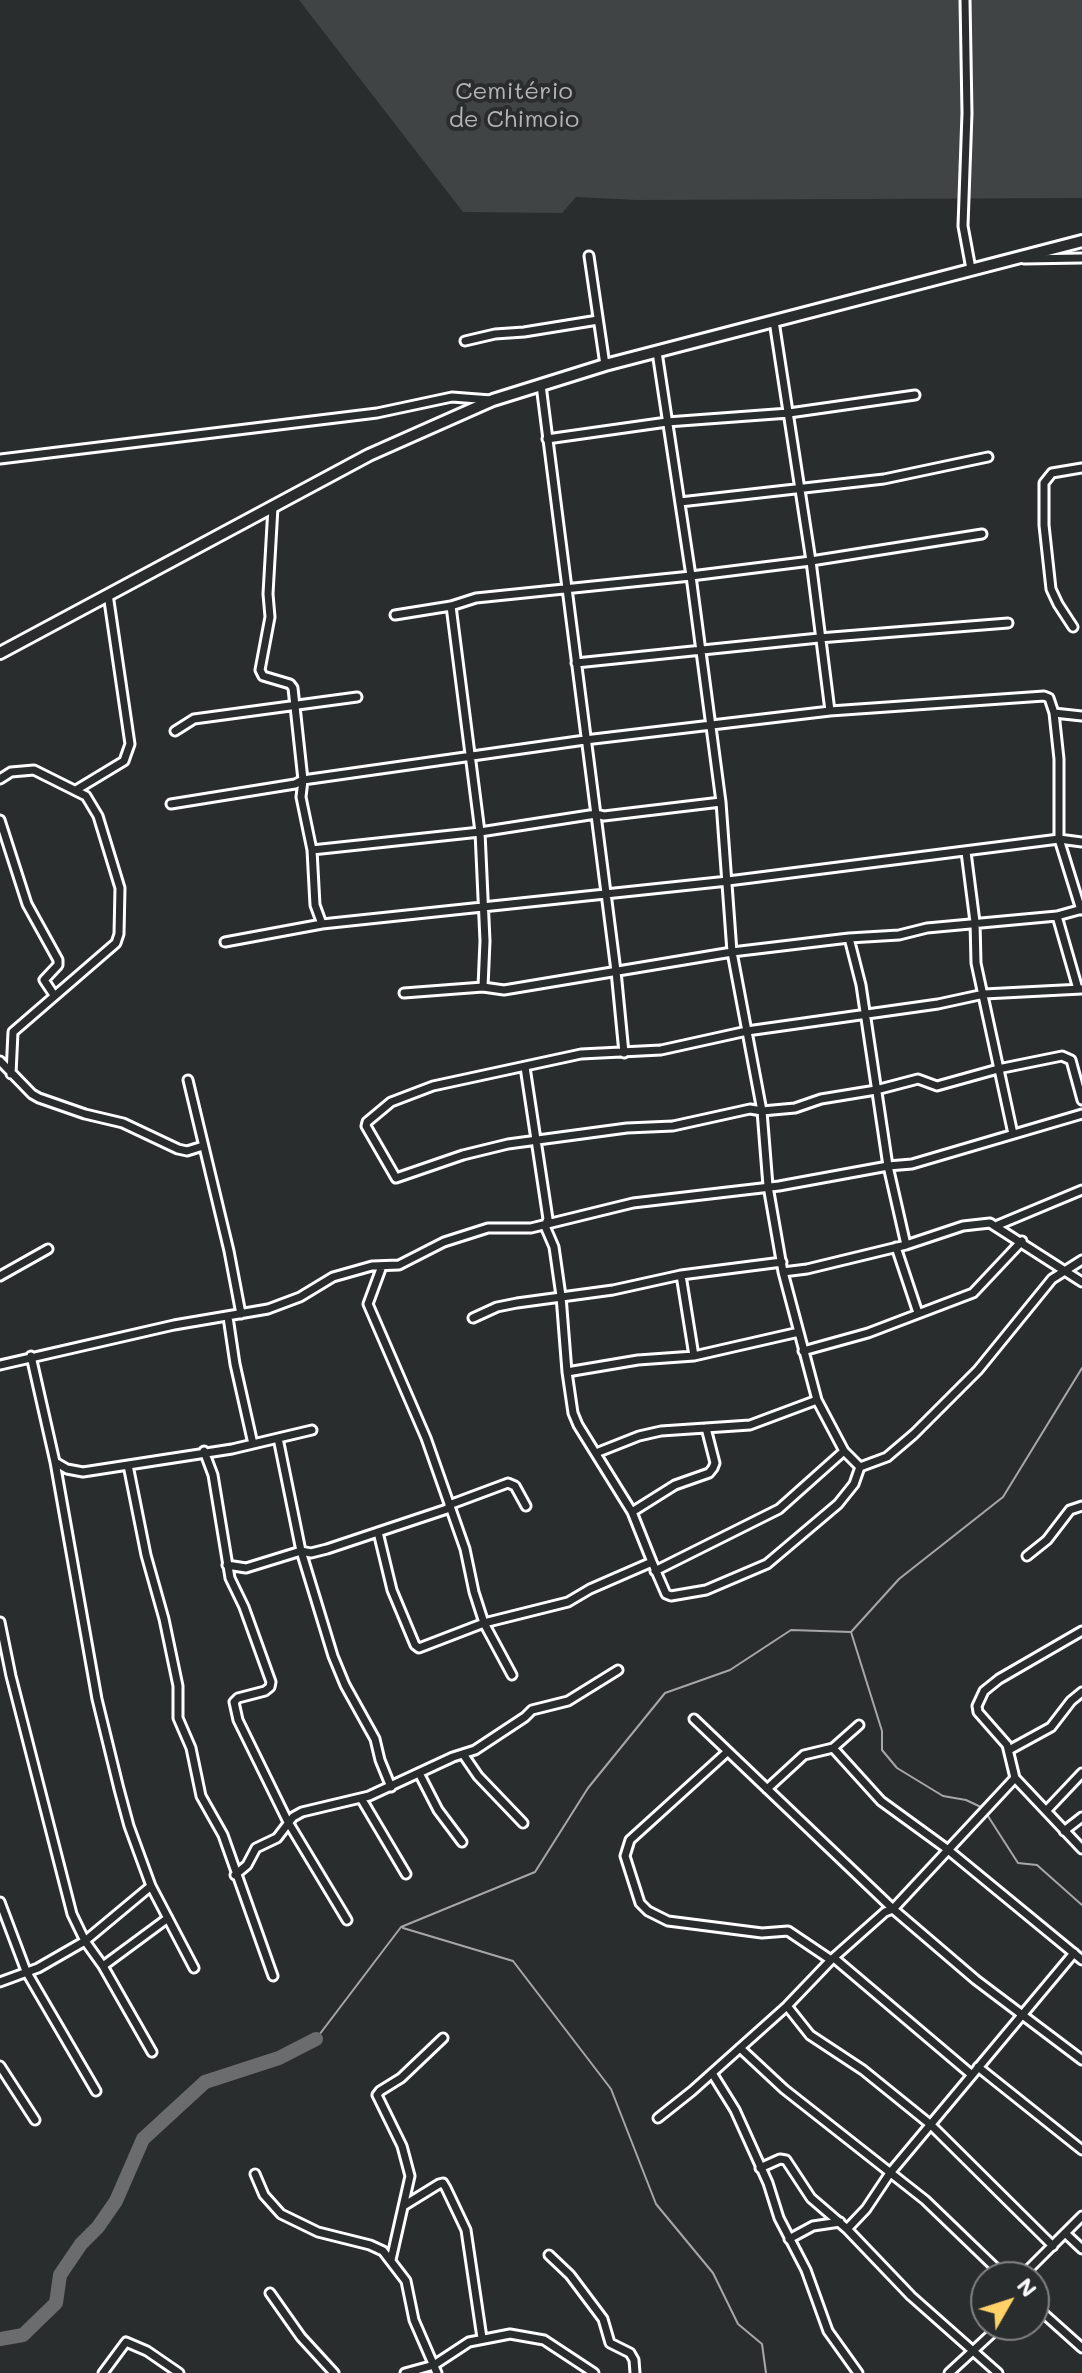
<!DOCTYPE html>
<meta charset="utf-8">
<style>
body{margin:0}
#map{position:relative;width:1082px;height:2373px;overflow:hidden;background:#2a2d2e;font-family:Mali,sans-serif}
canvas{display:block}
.north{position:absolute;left:970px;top:2261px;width:80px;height:80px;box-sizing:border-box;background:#2a2d2e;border:2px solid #7f8182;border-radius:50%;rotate:51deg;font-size:22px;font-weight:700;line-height:32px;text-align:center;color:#fff}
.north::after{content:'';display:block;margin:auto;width:28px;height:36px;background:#ffd166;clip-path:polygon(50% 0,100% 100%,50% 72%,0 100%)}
</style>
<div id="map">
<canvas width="1082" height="2373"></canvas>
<div class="north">N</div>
</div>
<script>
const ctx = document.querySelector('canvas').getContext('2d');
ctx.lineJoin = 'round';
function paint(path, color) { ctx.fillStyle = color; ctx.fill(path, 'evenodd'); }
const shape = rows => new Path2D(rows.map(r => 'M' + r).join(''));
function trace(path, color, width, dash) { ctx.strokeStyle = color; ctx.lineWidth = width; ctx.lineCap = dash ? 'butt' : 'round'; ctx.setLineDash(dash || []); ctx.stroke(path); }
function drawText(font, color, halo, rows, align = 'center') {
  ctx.font = font + ' Mali,sans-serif'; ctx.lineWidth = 8; ctx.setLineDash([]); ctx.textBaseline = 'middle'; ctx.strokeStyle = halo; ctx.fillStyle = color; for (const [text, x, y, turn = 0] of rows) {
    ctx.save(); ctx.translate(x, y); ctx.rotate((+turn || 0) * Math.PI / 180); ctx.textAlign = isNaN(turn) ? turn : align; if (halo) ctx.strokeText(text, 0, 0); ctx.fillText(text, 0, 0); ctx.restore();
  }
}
const green = shape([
 [299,0,1082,0,1082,198,637,200,576,197,562,213,463,212]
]);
const stream = shape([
 [851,1632,882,1731,882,1750,897,1768,943,1796,966,1800,983,1808],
 [986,1813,1018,1863,1037,1865,1082,1905],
 [403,1928,513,1961,611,2089,656,2204,713,2273,738,2324,762,2344,766,2373],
 [316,2039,401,1927,535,1872,588,1788,665,1693,730,1670,791,1630,851,1632,899,1579,1003,1497,1082,1368]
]);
const river = shape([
 [0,2339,23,2335,56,2303,60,2275,81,2244,98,2227,116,2201,143,2139,205,2082,279,2058,316,2039]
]);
const street = shape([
 [965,0,967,113,963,226,971,269],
 [589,256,605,365],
 [1024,259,1082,258],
 [774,321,811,561,830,711],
 [465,341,495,334,524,332,598,320],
 [657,352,691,576,721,802,732,952,762,1111,768,1186,783,1272,817,1400,844,1451,860,1467],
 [541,385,616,971,624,1053],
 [547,439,667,422,789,413,915,395],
 [0,459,377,413,452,397,491,400],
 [680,502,884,479,988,457],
 [273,507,268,594,270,617,260,670,263,676,290,684,293,688,303,780,301,797,312,850,315,905,322,924],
 [451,606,480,832,485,941,483,987],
 [395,615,451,606,476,598,691,576,811,561,982,534],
 [1073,627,1058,604,1051,589,1044,525,1044,483,1052,473,1082,468],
 [576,663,819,638,1008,623],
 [1054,713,1082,716],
 [175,731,194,719,357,697],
 [0,779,11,772,34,770,86,796,98,816,120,888,119,934,116,943,13,1032,11,1074],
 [76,790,124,761,130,744,108,594],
 [171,804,295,784,303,780,585,740,830,711,1044,696,1049,698,1054,713,1059,759,1059,839,1081,910],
 [0,820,27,904,58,960,58,965,44,980,54,995],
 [312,850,480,832,596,814,604,816,721,802],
 [966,852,975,922,976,963,1013,1134],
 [1057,916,1078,989],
 [849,938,861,985,888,1166,906,1245],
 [225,942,322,924,728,881,1059,839,1082,842],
 [1082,989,984,994,938,1004,747,1031,661,1050,581,1054,433,1086,391,1102,367,1122,366,1126,396,1178,463,1155,508,1144,627,1128,673,1126,750,1109,762,1111,795,1108,821,1099,876,1090,918,1079,937,1086,998,1069,1062,1056,1071,1060,1082,1100],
 [404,993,483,987,504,990,732,952,849,938,899,935,927,928,1057,916,1082,909],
 [0,1061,32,1094,39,1098,85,1114,123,1123,178,1149,187,1151,203,1146],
 [525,1067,548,1219,545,1226,554,1247,561,1296,567,1372,573,1413,578,1425,632,1512,652,1562,666,1594,671,1596,706,1590,767,1564,838,1504,854,1484,860,1467,887,1457,914,1434,978,1370,1052,1279,1082,1260],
 [188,1080,229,1251,241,1314],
 [998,1225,1082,1190],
 [896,1247,918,1313],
 [382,1266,368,1304,426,1438,465,1549,474,1592,484,1623,512,1675],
 [783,1272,807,1269,906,1245,963,1226,990,1223,1082,1282],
 [681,1275,694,1356],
 [0,1276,48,1249],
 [228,1317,235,1364,253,1444],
 [473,1318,497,1307,517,1303,613,1290,681,1275,782,1262],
 [803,1351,868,1333,973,1293,1022,1241],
 [31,1356,55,1462,97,1699,119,1789,129,1826,151,1886,194,1968],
 [0,1365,174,1325,268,1309,300,1297,333,1277,372,1266,399,1265,444,1242,488,1228,531,1228,633,1203,779,1186,888,1166,912,1164,1082,1114],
 [567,1372,638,1360,694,1356,799,1332],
 [278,1438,301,1551,333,1656,345,1685,375,1739,380,1760,391,1787],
 [204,1451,213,1475,230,1578,244,1607,271,1682,270,1687,265,1691,238,1698,234,1702,238,1720,288,1822,347,1920],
 [596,1453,639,1436,661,1431,750,1425,817,1400],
 [55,1462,67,1469,83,1472,232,1449,312,1430],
 [128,1465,146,1555,164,1619,178,1686,178,1718,191,1748,201,1796,223,1835,273,1976],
 [449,1505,508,1483,515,1486,526,1506],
 [632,1512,675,1485,709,1473,713,1468,715,1463,706,1428],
 [378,1532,392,1590,415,1645,419,1648,484,1623,568,1602,590,1589,652,1562],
 [1027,1556,1047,1540,1070,1510,1082,1506],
 [227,1565,246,1568,301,1551,311,1553,327,1549,450,1508],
 [655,1571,779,1509,844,1451],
 [0,1622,11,1676,72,1914,85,1941,103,1966,152,2052],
 [1082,1631,999,1679,984,1691,977,1706,978,1712,1007,1745,1015,1778,893,1909,976,1980,1082,2060],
 [833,1748,881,1801,947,1849,1082,1960],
 [1009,1750,1051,1727,1071,1701,1082,1692],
 [726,1753,630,1840,625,1856,640,1903,648,1911,668,1921,762,1933,788,1931,831,1960],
 [463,1754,478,1776,523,1823],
 [419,1773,438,1810,462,1842],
 [1015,1778,1082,1849],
 [767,1789,804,1755,833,1748,859,1725],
 [361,1798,406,1874],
 [1046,1811,1082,1773],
 [1064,1831,1082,1817],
 [235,1875,247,1865,256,1848,277,1838,293,1817,302,1812,369,1796,453,1757,475,1750,525,1717,532,1710,568,1701,618,1670],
 [0,1902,26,1971,96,2091],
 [834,1958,972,2075],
 [103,1966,168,1918],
 [0,1982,38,1968,85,1941,151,1886],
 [787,2006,810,2035,863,2070,931,2125,1053,2246],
 [740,2048,784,2089,925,2200,1005,2277],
 [0,2066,35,2120],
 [978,2067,1082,2150],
 [712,2073,735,2110,768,2183,779,2218,806,2270,828,2331,858,2373],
 [658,2118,692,2091,787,2006,831,1960,885,1912,893,1909,694,1719],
 [760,2168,780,2159,786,2160,811,2198,847,2229,911,2296,998,2373],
 [255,2174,264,2195,281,2214,318,2232,370,2245,383,2251,406,2281,414,2320,437,2373],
 [405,2205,439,2184,443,2183,446,2188,466,2230,482,2338],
 [847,2229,866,2209,890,2173,972,2075,1074,1953],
 [1065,2233,1082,2249],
 [789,2239,813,2226,840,2222],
 [549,2255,570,2275,603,2319,610,2343,630,2353,634,2360,635,2373],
 [391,2260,410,2176,402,2146,377,2095,380,2091,401,2078,443,2038],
 [1021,2277,1082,2216],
 [270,2293,301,2337,334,2373],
 [1034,2305,1082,2348],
 [103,2373,126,2342,147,2351,179,2373],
 [405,2373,434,2365,469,2342,510,2334,544,2340,594,2373],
 [949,2373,1001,2325]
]);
const secondary = shape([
 [0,653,369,455,493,400,605,365,1082,241]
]);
const parkNames = [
 ["Cemitério",514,92],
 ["de Chimoio",514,120]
];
paint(green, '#414445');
trace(stream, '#a6a7a7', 2);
trace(river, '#6a6c6d', 14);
trace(street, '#fff', 13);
trace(secondary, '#fff', 16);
trace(street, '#2a2d2e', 7);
trace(secondary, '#2a2d2e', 10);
drawText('24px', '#b3b4b5', '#2a2d2e', parkNames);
</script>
